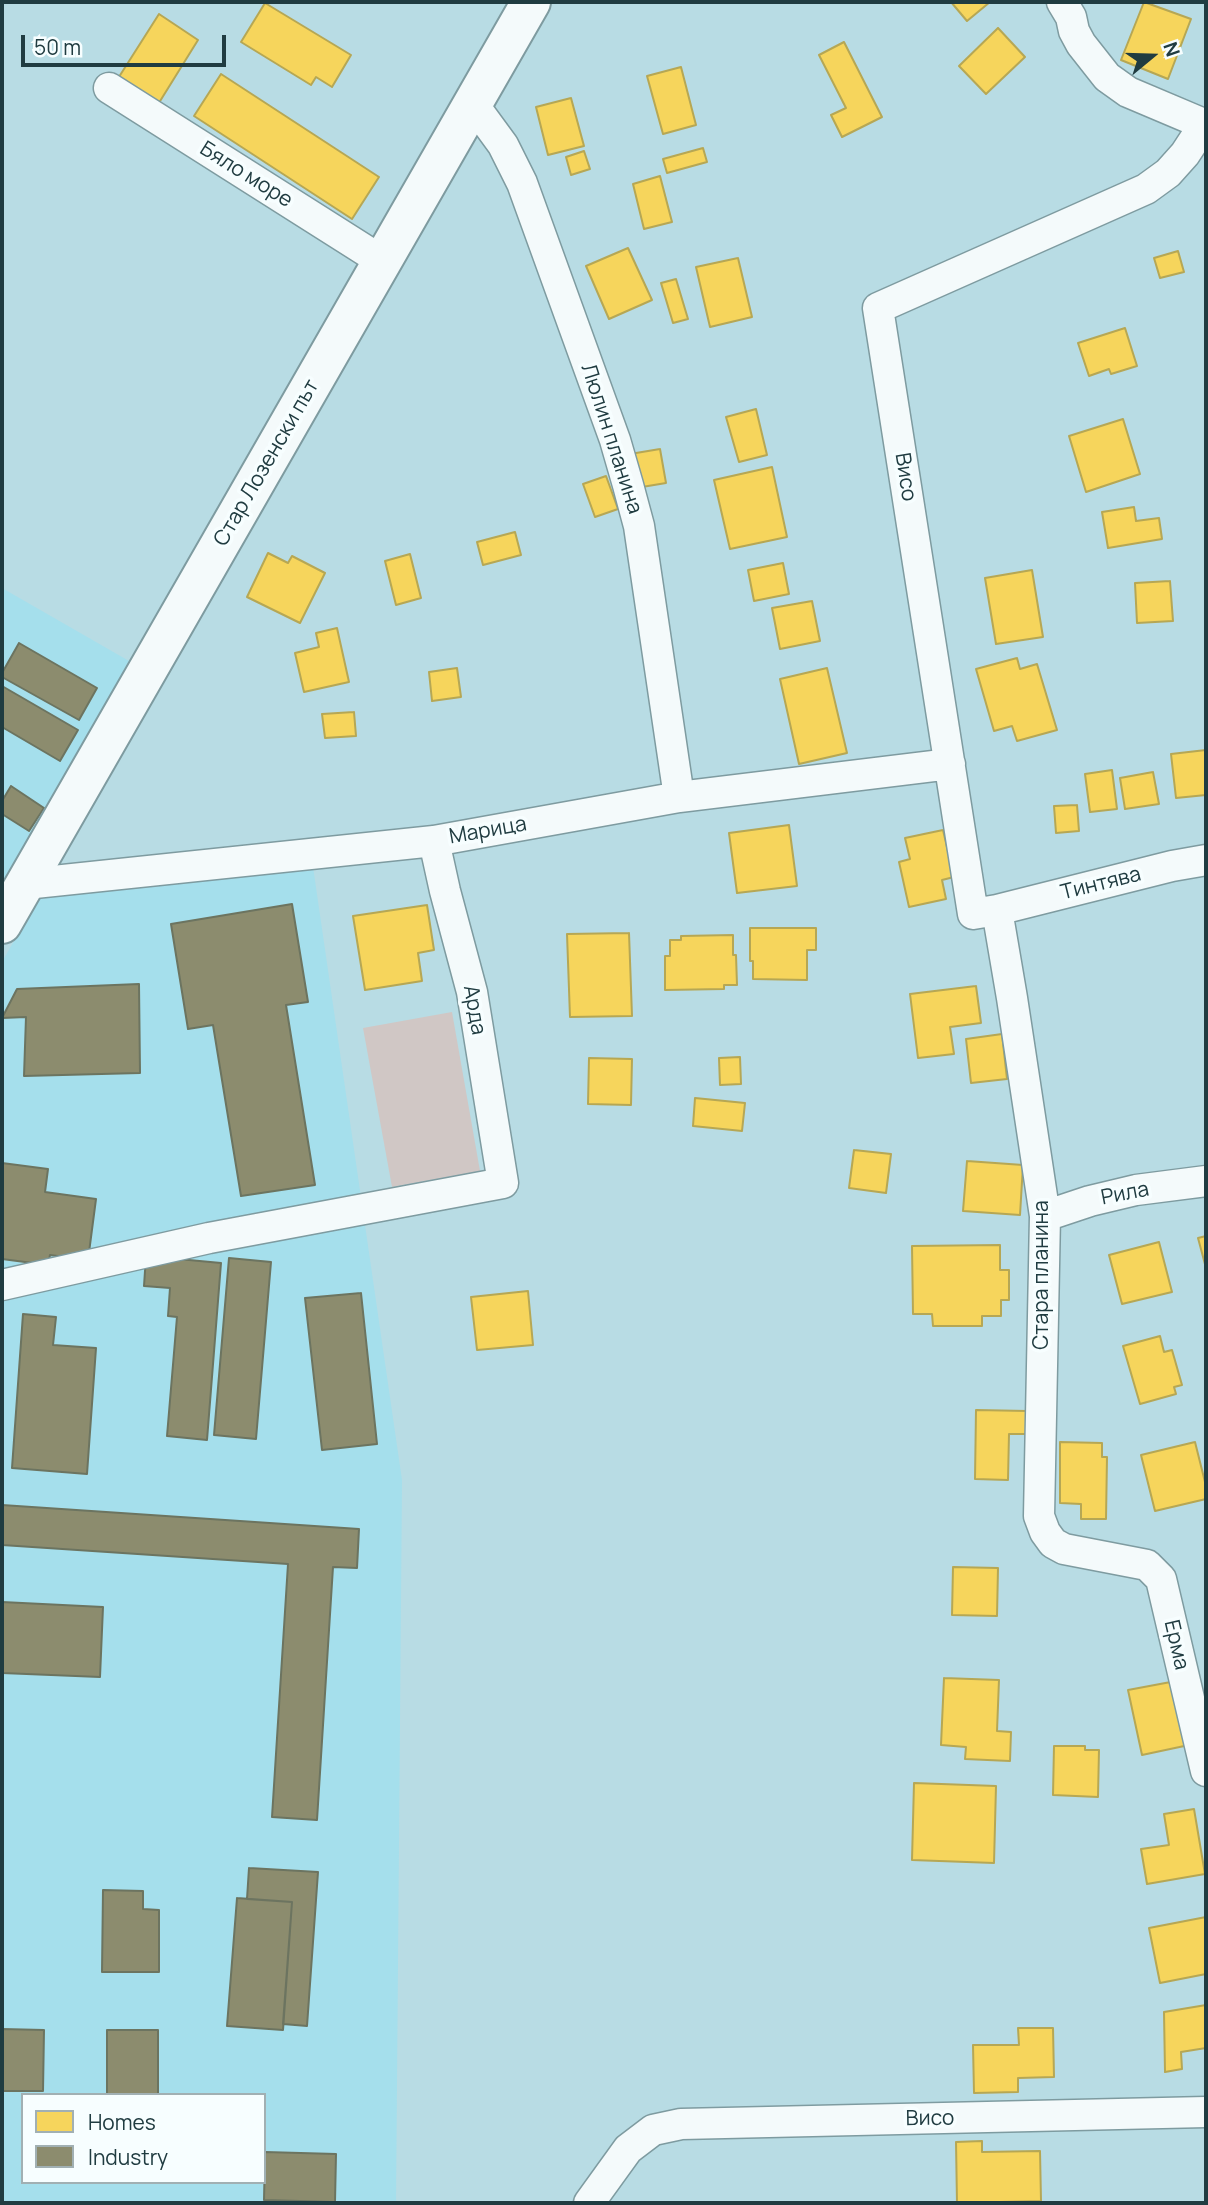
<!DOCTYPE html>
<meta charset="utf-8">
<style>
body{margin:0}
#map{position:relative;width:1208px;height:2205px;overflow:hidden;background:#b8dce4;font-family:Manrope,sans-serif}
canvas{display:block}
.frame{position:absolute;inset:0;border:4px solid #203c41;pointer-events:none}
.legend{position:absolute;left:21px;top:2093px;width:245px;height:91px;box-sizing:border-box;background:#f7feff;border:2px solid #a1b0b3;margin:0;padding:9px 12px;list-style:none;font-size:21px;color:#203c41}
.legend li{display:flex;align-items:center;gap:14px;height:35px}
.legend b{width:35px;border:2px solid #a1b0b3}
.north{position:absolute;left:1117px;top:21px;width:70px;height:70px;-webkit-text-stroke:5px #f7feff;paint-order:stroke;rotate:71deg;font-size:19px;font-weight:700;line-height:28px;text-align:center;color:#203c41}
.north::after{content:'';display:block;margin:auto;width:24px;height:32px;background:#203c41;clip-path:polygon(50% 0,100% 100%,50% 72%,0 100%)}
.scale{position:absolute;left:21px;top:35px;width:205px;height:32px;box-sizing:border-box;border:4px solid #203c41;border-top:0;padding-left:9px;font-size:21px;line-height:24px;white-space:nowrap;color:#203c41;-webkit-text-stroke:5px #f7feff;paint-order:stroke}
</style>
<div id="map">
<canvas width="1208" height="2205"></canvas>
<div class="frame"></div>
<ul class="legend">
<li><b style="height:19px;background:#f6d55c"></b>Homes</li>
<li><b style="height:19px;background:#8c8c6e"></b>Industry</li>
</ul>
<div class="north">N</div>
<div class="scale">50 m</div>
</div>
<script>
const ctx = document.querySelector('canvas').getContext('2d');
ctx.lineJoin = 'round';
function paint(path, color) { ctx.fillStyle = color; ctx.fill(path, 'evenodd'); }
const shape = rows => new Path2D(rows.map(r => 'M' + r).join(''));
function trace(path, color, width, dash) { ctx.strokeStyle = color; ctx.lineWidth = width; ctx.lineCap = dash ? 'butt' : 'round'; ctx.setLineDash(dash || []); ctx.stroke(path); }
function drawText(font, color, halo, rows, align = 'center') {
  ctx.font = font + ' Manrope,sans-serif'; ctx.lineWidth = 7; ctx.setLineDash([]); ctx.textBaseline = 'middle'; ctx.strokeStyle = halo; ctx.fillStyle = color; for (const [text, x, y, turn = 0] of rows) {
    ctx.save(); ctx.translate(x, y); ctx.rotate((+turn || 0) * Math.PI / 180); ctx.textAlign = isNaN(turn) ? turn : align; if (halo) ctx.strokeText(text, 0, 0); ctx.fillText(text, 0, 0); ctx.restore();
  }
}
const built = shape([
 [2,588,136,665,2,890],
 [311,853,402,1480,396,2203,2,2203,2,962,48,881],
 [23,2095,264,2095,264,2182,23,2182]
]);
const green = shape([
 [452,1012,480,1171,392,1187,363,1028]
]);
const homes = shape([
 [951,2,990,2,967,21,951,2],
 [1144,2,1191,19,1168,79,1121,60,1144,2],
 [265,3,351,55,332,87,316,77,311,85,241,42,265,3],
 [159,14,198,40,157,106,117,80,159,14],
 [998,28,1025,57,986,94,959,66,998,28],
 [844,42,882,117,842,137,831,115,846,108,819,55,844,42],
 [681,67,696,125,663,134,647,76,681,67],
 [221,74,379,177,352,219,194,116,221,74],
 [571,98,584,146,548,155,536,107,571,98],
 [703,148,707,162,667,173,663,159,703,148],
 [584,151,590,169,571,175,566,157,584,151],
 [660,176,672,222,644,229,633,184,660,176],
 [628,248,652,300,609,319,586,266,628,248],
 [1178,251,1184,272,1160,278,1154,258,1178,251],
 [738,258,752,317,710,327,696,267,738,258],
 [676,279,688,319,673,323,661,283,676,279],
 [1125,328,1137,366,1111,374,1109,369,1089,376,1078,343,1125,328],
 [756,409,767,455,739,462,726,417,756,409],
 [1123,419,1140,474,1086,492,1069,436,1123,419],
 [660,449,666,483,636,488,630,454,660,449],
 [772,467,787,537,730,549,714,480,772,467],
 [606,476,618,509,595,517,583,484,606,476],
 [1134,507,1136,521,1159,518,1162,539,1108,548,1102,512,1134,507],
 [515,532,521,555,483,565,477,542,515,532],
 [268,553,288,563,292,556,325,573,300,623,247,597,268,553],
 [410,554,421,598,396,605,385,561,410,554],
 [783,563,789,594,754,601,748,570,783,563],
 [1032,570,1043,637,996,644,985,578,1032,570],
 [1170,581,1173,621,1137,623,1135,583,1170,581],
 [812,601,820,641,780,649,772,608,812,601],
 [337,628,349,682,304,692,295,653,319,647,316,633,337,628],
 [1017,658,1020,669,1037,664,1057,730,1017,741,1012,726,994,731,976,669,1017,658],
 [457,668,461,697,432,701,429,672,457,668],
 [827,668,847,753,799,764,780,679,827,668],
 [354,712,356,736,325,738,322,714,354,712],
 [1206,750,1206,795,1176,798,1171,754,1206,750],
 [1112,770,1117,809,1090,812,1085,774,1112,770],
 [1153,772,1159,804,1125,809,1120,778,1153,772],
 [1077,805,1079,831,1056,833,1054,806,1077,805],
 [789,825,797,886,737,893,729,833,789,825],
 [943,830,954,877,942,880,946,899,909,907,899,862,910,859,905,838,943,830],
 [427,905,434,950,418,953,422,981,365,990,353,916,427,905],
 [750,928,816,928,816,950,807,950,807,980,753,979,753,961,750,961,750,928],
 [629,933,632,1016,570,1017,567,934,629,933],
 [733,935,733,955,736,955,737,985,724,985,724,989,665,990,665,956,670,956,670,940,681,940,681,936,733,935],
 [976,986,981,1023,950,1027,954,1054,918,1058,910,994,976,986],
 [1002,1034,1007,1079,971,1083,966,1039,1002,1034],
 [740,1057,741,1084,720,1085,719,1058,740,1057],
 [589,1058,632,1059,631,1105,588,1104,589,1058],
 [695,1098,745,1103,742,1131,693,1126,695,1098],
 [854,1150,891,1154,886,1193,849,1188,854,1150],
 [967,1161,1023,1165,1020,1215,963,1211,967,1161],
 [1206,1236,1206,1268,1198,1238,1206,1236],
 [1159,1242,1172,1292,1122,1304,1109,1255,1159,1242],
 [1000,1245,1000,1270,1009,1270,1009,1300,1001,1300,1001,1316,982,1316,982,1326,933,1326,932,1314,913,1314,912,1246,1000,1245],
 [528,1291,533,1345,477,1350,471,1297,528,1291],
 [1160,1336,1164,1352,1172,1350,1182,1385,1174,1387,1176,1394,1140,1404,1123,1346,1160,1336],
 [976,1410,1027,1411,1027,1434,1009,1434,1008,1480,975,1479,976,1410],
 [1060,1442,1102,1443,1102,1457,1107,1457,1106,1519,1081,1519,1081,1504,1060,1503,1060,1442],
 [1195,1442,1206,1486,1206,1499,1155,1511,1141,1455,1195,1442],
 [953,1567,998,1568,997,1616,952,1615,953,1567],
 [944,1678,999,1680,997,1731,1011,1732,1010,1761,965,1759,966,1747,941,1745,944,1678],
 [1176,1681,1189,1745,1142,1755,1128,1690,1176,1681],
 [1054,1746,1085,1746,1085,1750,1099,1750,1098,1797,1053,1795,1054,1746],
 [914,1783,996,1786,994,1863,912,1860,914,1783],
 [1194,1809,1205,1874,1147,1884,1141,1849,1169,1845,1164,1814,1194,1809],
 [1206,1917,1206,1974,1160,1983,1149,1928,1206,1917],
 [1206,2005,1206,2048,1181,2052,1182,2069,1165,2072,1164,2012,1206,2005],
 [1018,2028,1053,2028,1054,2077,1018,2078,1018,2092,974,2093,973,2045,1019,2045,1018,2028],
 [982,2141,982,2152,1040,2151,1041,2201,957,2203,956,2142,982,2141]
]);
const industry = shape([
 [19,643,97,688,79,720,2,677,2,673,19,643],
 [2,686,78,730,60,761,2,727,2,686],
 [11,786,44,808,29,831,2,814,2,801,11,786],
 [292,904,308,1002,286,1005,315,1185,241,1196,213,1025,188,1029,171,924,292,904],
 [139,984,140,1073,24,1076,26,1017,2,1018,17,989,139,984],
 [2,1163,48,1169,45,1192,96,1199,88,1260,50,1255,48,1265,2,1259,2,1163],
 [146,1256,221,1263,207,1440,167,1436,177,1317,168,1316,170,1288,144,1286,146,1256],
 [229,1258,271,1262,256,1439,214,1435,229,1258],
 [361,1293,377,1444,322,1450,305,1298,361,1293],
 [23,1314,56,1317,53,1345,96,1348,87,1474,12,1468,23,1314],
 [2,1505,359,1529,357,1568,333,1567,317,1820,272,1817,288,1564,2,1545,2,1505],
 [2,1602,103,1607,100,1677,2,1673,2,1602],
 [249,1868,318,1872,307,2026,283,2024,292,1902,247,1899,249,1868],
 [103,1890,143,1891,143,1909,159,1910,159,1972,102,1972,103,1890],
 [237,1898,292,1902,283,2030,227,2026,237,1898],
 [2,2029,44,2030,43,2091,2,2091,2,2029],
 [107,2030,158,2030,158,2095,107,2095,107,2030],
 [265,2152,336,2154,335,2202,264,2200,265,2152]
]);
const street = shape([
 [1062,2,1071,17,1074,31,1081,44,1107,77,1128,92,1206,125],
 [109,88,382,261],
 [473,104,503,145,522,183,615,440,628,485,639,526,679,797],
 [1204,125,1185,154,1168,173,1146,189,878,308,973,914,997,910,1172,866,1206,860],
 [25,884,434,841,679,797,950,764],
 [997,910,1012,998,1045,1216,1039,1516,1045,1532,1053,1543,1064,1549,1147,1565,1161,1579,1206,1771],
 [1045,1216,1090,1201,1136,1190,1206,1181],
 [2,1285,209,1238,503,1183,472,992,445,891,434,841],
 [589,2203,628,2149,653,2130,681,2124,1206,2112]
]);
const secondary = shape([
 [2,924,531,2]
]);
const streetNames = [
 ["Бяло море",246,175,32],
 ["Люлин планина",611,439,72],
 ["Стар Лозенски път",267,463,-60],
 ["Висо",905,477,81],
 ["Марица",488,831,-10],
 ["Тинтява",1101,884,-14],
 ["Арда",474,1010,80],
 ["Рила",1125,1194,-11],
 ["Стара планина",1042,1275,-90],
 ["Ерма",1176,1645,77],
 ["Висо",930,2119,-1]
];
paint(built, '#a5dfec');
paint(green, '#d0c7c5');
paint(homes, '#f6d55c');
trace(homes, '#b6a754', 2);
paint(industry, '#8c8c6e');
trace(industry, '#6c7460', 2);
trace(street, '#7e9ba0', 33);
trace(secondary, '#7e9ba0', 42);
trace(street, '#f4fafb', 30);
trace(secondary, '#f4fafb', 38);
drawText('21px', '#203c41', '#f7feff', streetNames);
</script>
